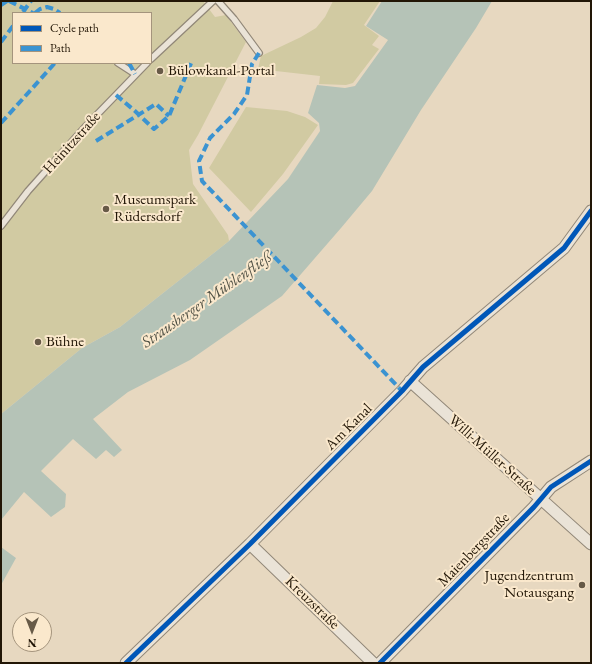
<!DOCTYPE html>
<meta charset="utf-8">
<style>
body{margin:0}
#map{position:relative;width:592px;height:664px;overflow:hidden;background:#e7d8c0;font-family:"EB Garamond",serif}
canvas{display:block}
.frame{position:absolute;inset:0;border:2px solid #221606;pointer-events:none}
.legend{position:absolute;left:12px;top:12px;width:140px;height:52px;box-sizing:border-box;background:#fae8cc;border:1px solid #a4947d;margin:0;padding:5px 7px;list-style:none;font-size:12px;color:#221606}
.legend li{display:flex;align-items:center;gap:8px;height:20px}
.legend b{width:20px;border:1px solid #a4947d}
.north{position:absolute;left:12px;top:612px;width:40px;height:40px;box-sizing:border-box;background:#fae8cc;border:1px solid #a4947d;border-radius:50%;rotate:180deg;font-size:11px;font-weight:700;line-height:16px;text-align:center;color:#221606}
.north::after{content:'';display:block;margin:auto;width:14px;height:18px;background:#675a47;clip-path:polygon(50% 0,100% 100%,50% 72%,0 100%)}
</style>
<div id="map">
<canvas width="592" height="664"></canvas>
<div class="frame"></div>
<ul class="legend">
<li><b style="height:5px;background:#0057b8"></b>Cycle path</li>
<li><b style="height:5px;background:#3b93d1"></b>Path</li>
</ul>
<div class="north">N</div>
</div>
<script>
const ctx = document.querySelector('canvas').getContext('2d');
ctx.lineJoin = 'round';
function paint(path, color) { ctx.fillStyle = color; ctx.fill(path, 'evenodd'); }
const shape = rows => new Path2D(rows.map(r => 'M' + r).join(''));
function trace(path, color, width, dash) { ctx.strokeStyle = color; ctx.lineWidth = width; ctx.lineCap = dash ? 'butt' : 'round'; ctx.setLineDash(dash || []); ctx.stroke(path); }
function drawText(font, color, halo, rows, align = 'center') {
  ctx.font = font + ' "EB Garamond",serif'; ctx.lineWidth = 4; ctx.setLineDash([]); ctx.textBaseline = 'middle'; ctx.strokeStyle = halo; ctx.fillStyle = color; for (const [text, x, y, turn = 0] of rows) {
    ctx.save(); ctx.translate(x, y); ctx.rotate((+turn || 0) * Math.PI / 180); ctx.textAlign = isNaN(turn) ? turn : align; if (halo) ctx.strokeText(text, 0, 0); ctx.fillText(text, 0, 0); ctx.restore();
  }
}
const green = shape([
 [1,1,203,1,215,17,226,15,246,42,198,135,189,150,193,184,228,235,229,241,120,327,82,348,1,414],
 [13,13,151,13,151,63,13,63],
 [333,1,380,1,364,25,379,36,372,45,379,49,353,83,346,85,319,84,320,76,258,69,261,56,301,37,316,28,325,17],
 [246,107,287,111,305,117,318,125,283,174,251,212,209,168]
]);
const water = shape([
 [382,1,492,1,476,28,421,110,372,191,341,228,282,296,190,360,128,392,93,419,122,450,114,457,106,450,96,459,73,439,41,471,66,494,65,507,51,517,24,492,1,520,1,414,82,348,120,327,229,241,288,179,320,131,319,123,308,113,317,85,345,88,355,86,388,40,366,26],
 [1,547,16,558,1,585]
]);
const lane = shape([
 [218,1,234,19,259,53],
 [151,59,213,1],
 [118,63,135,74],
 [1,226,28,191,86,126,147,63]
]);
const street = shape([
 [410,381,591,544],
 [250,544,373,663],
 [126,663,250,544,402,391,423,367,564,248,591,211],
 [380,663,534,507,551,487,591,461]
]);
const quiet = shape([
 [9,1,33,13],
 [1,5,7,1],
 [23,12,31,1],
 [35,13,40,9,47,7,54,9,60,13],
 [1,42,13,26],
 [259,53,252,64,247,95,234,114,210,138,199,161,202,181,402,391],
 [129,63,135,74],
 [116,95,135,111,154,129,169,116,192,61],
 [1,123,55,63],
 [96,141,156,104,169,116]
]);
const cycleway = shape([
 [126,663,250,544,402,391,423,367,564,248,591,211],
 [380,663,534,507,551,487,591,461]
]);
const markers = [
 [160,71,4,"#675a47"],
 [106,209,4,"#675a47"],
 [38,342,4,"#675a47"],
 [582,585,4,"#675a47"]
];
const poiNames = [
 ["Bülowkanal-Portal",168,71],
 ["Museumspark",114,200],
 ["Rüdersdorf",114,217],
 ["Bühne",46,342],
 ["Jugendzentrum",574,576,"right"],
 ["Notausgang",574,593,"right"]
];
const streetNames = [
 ["Heinitzstraße",72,143,-48],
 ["Am Kanal",349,427,-45],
 ["Willi-Müller-Straße",492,455,42],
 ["Maienbergstraße",474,550,-46],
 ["Kreuzstraße",312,603,44]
];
const waterNames = [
 ["Strausberger Mühlenfließ",207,300,-35]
];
paint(green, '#d1caa2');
paint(water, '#b5c3b7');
trace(lane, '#918778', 8);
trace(street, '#918778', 13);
trace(lane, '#eae3d7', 5.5);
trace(street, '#eae3d7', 11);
trace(quiet, '#3b93d1', 4, [8, 4]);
trace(cycleway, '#0057b8', 5);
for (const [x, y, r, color] of markers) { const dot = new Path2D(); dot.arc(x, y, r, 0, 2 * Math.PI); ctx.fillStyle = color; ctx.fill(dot); trace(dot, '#fae8cc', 1.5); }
drawText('15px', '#221606', '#fae8cc', poiNames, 'left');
drawText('15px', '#221606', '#fae8cc', streetNames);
drawText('italic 16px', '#4e4f43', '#fae8cc', waterNames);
</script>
